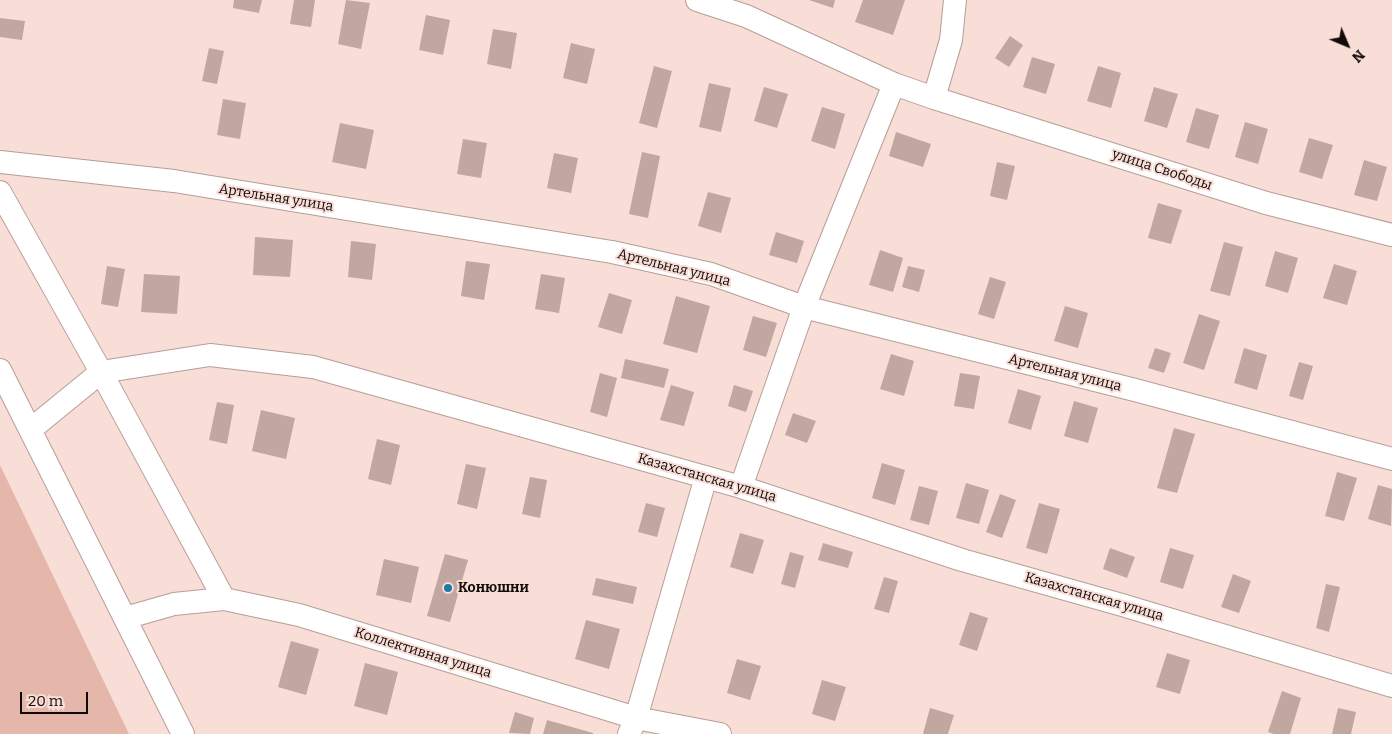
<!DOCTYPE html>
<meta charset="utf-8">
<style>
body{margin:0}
#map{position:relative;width:1392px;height:734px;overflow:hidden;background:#f8ded7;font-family:Bitter,serif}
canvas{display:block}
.north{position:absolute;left:1322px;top:20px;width:50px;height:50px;-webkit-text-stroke:4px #f8ded7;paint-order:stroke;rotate:135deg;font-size:14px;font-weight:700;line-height:20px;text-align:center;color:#120a08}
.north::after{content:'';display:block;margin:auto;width:18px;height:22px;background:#120a08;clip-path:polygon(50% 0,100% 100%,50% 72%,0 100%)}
.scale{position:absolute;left:20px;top:692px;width:68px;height:22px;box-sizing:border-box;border:2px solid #120a08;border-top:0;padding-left:6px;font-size:15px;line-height:18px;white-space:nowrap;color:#120a08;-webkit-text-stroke:4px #f8ded7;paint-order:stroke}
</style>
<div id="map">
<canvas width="1392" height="734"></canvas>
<div class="north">N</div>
<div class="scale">20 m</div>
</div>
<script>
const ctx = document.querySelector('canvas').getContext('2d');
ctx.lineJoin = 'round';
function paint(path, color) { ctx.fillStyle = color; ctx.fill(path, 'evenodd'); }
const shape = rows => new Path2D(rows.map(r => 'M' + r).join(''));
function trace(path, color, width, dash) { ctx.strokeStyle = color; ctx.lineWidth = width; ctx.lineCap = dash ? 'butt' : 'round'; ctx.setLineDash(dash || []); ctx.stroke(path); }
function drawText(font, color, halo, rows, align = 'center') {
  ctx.font = font + ' Bitter,serif'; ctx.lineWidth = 4; ctx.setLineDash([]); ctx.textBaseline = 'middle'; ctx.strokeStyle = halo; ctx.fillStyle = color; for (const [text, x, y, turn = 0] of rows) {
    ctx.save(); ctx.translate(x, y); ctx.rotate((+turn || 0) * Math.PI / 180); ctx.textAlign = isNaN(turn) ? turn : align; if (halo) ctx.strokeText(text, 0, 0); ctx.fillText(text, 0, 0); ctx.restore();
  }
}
const green = shape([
 [0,465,129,734,0,734]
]);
const building = shape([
 [234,0,262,0,259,13,233,8],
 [294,0,315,0,311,27,290,24],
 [346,0,370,3,361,49,338,44],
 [809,0,835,0,833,8],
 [863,0,905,0,893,35,855,22],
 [426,15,450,20,443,55,419,50],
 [0,18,25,21,22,40,0,37],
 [493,29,517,33,511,69,487,64],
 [1010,36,1023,45,1009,67,995,58],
 [571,43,595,49,587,84,563,78],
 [209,48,224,51,217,84,202,81],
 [1032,57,1055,64,1046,94,1023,87],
 [654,66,672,71,657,128,639,123],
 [1098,66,1121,73,1111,108,1087,101],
 [709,83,731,88,721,132,699,127],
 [764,87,788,94,777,128,754,121],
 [1154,87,1178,94,1167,128,1144,121],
 [223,99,246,103,240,139,217,135],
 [822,107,845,114,835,149,811,141],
 [1196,108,1219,115,1209,149,1186,142],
 [1245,122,1268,129,1258,164,1235,157],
 [340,123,374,130,366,169,332,162],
 [896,132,931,144,923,167,889,156],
 [1309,138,1333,145,1322,179,1299,172],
 [463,139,487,143,481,178,457,174],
 [642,152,660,156,648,218,629,214],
 [554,153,578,158,571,193,547,188],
 [1364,160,1387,167,1377,201,1354,195],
 [997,162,1015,166,1007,200,990,196],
 [708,192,731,198,721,233,698,226],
 [1158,203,1182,210,1171,244,1148,238],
 [776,232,804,241,797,263,769,255],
 [255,237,293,240,290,277,253,275],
 [351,241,376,244,372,280,348,277],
 [1224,242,1243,247,1230,296,1210,291],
 [880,250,903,258,893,292,869,285],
 [1275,251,1298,258,1288,293,1265,286],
 [466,261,490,264,484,300,461,296],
 [1334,264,1357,271,1347,305,1323,298],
 [107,266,125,269,118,307,101,304],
 [908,266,925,270,919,292,902,287],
 [144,274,180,276,177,314,141,312],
 [541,274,565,278,559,313,535,309],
 [990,277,1006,282,994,319,978,314],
 [609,293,632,300,622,334,598,327],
 [676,296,710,306,697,353,663,344],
 [1065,306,1088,313,1078,348,1054,341],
 [1199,314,1220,321,1204,370,1183,363],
 [753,316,777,323,766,357,743,350],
 [1155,348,1171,353,1164,373,1148,368],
 [1244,348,1267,355,1257,390,1234,383],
 [891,354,914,361,904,396,880,389],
 [625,359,669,369,664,388,621,378],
 [1299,362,1313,366,1303,400,1289,396],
 [600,373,617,378,607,417,590,412],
 [960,373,980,376,974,409,954,406],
 [671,385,694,392,684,426,660,420],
 [734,385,753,391,746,412,728,406],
 [1018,389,1041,396,1031,430,1008,423],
 [1074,401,1098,408,1088,443,1064,436],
 [217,402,234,405,227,444,209,440],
 [261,410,295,418,286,459,252,451],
 [793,413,816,421,807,443,785,435],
 [1174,428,1195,434,1177,493,1157,488],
 [377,439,400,445,391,485,368,479],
 [882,463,905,470,895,505,872,498],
 [466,464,486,468,477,509,457,504],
 [1337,472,1357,478,1344,521,1325,516],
 [530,477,547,480,540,518,522,514],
 [966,483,989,490,979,524,956,518],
 [1378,485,1392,489,1391,526,1368,519],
 [919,486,938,491,929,525,910,520],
 [1000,494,1016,500,1002,538,986,532],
 [646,503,665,508,657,537,638,532],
 [1039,503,1060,509,1047,554,1026,548],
 [740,533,764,540,753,574,730,567],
 [823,543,853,552,848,568,818,560],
 [1110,548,1135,557,1127,578,1103,569],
 [1170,548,1194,555,1183,589,1160,582],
 [790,552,804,556,795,588,781,584],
 [445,554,468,560,450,622,427,616],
 [384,559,419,567,411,603,376,595],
 [1233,574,1251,581,1239,613,1221,607],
 [884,577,898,581,889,613,874,609],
 [596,578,637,587,633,604,592,595],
 [1326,584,1340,587,1329,632,1316,628],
 [970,612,988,618,977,651,959,645],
 [586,620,620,629,609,669,575,659],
 [291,641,319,649,306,695,278,687],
 [1167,653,1190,660,1180,694,1156,687],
 [737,659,761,666,750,700,727,693],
 [365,663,398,672,387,715,354,706],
 [822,680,846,687,835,721,812,714],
 [1282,691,1301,698,1290,734,1274,734,1268,732],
 [930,708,954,715,948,734,923,734],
 [1338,708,1356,712,1351,734,1332,734],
 [515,712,534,718,530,734,509,733],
 [547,720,593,733,593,734,543,734]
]);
const minor = shape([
 [697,0,746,16,894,84,934,98,1266,203,1392,235],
 [934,98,951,40,955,0],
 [0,162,174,181,612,252,711,274,804,307,1135,390,1392,459],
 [0,192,101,372,224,599],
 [0,370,183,734],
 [30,430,101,372,210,355,313,367,741,487,962,560,1122,605,1392,686],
 [741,487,804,307,894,84],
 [125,618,174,604,224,599,299,615,636,718,720,734],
 [629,734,636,718,706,477]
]);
const markers = [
 [448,588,5,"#2078a7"]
];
const streetNames = [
 ["улица Свободы",1162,170,18],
 ["Артельная улица",276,198,9],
 ["Артельная улица",674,268,14],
 ["Артельная улица",1065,373,14],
 ["Казахстанская улица",707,478,16],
 ["Казахстанская улица",1094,597,16],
 ["Коллективная улица",423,653,17]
];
const poiNames = [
 ["Конюшни",458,588]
];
paint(green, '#e4b7aa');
paint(building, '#c0a7a0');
trace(minor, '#b69e97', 24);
trace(minor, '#fff', 22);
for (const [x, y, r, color] of markers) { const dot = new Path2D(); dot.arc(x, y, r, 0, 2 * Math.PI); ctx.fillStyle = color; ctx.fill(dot); trace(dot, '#f8ded7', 2); }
drawText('14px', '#120a08', '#f8ded7', streetNames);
drawText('bold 14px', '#120a08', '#f8ded7', poiNames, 'left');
</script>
